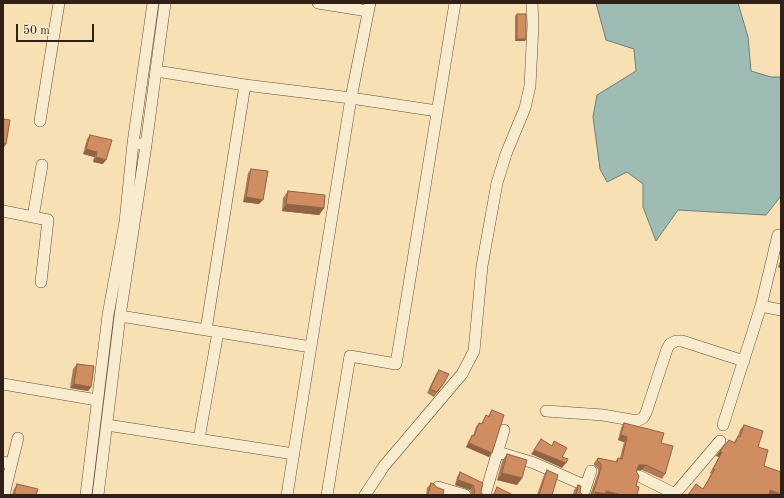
<!DOCTYPE html>
<style>
body{margin:0}
#map{position:relative;width:784px;height:498px;overflow:hidden;background:#f6e0b4;font-family:"Old Standard TT",serif}
canvas{display:block}
.frame{position:absolute;inset:0;border:4px solid #312017;pointer-events:none}
.scale{position:absolute;left:16px;top:24px;width:78px;height:18px;box-sizing:border-box;border:2px solid #312017;border-top:0;padding-left:5px;font-size:12px;line-height:14px;white-space:nowrap;color:#312017;-webkit-text-stroke:3px #f9ebce;paint-order:stroke}
</style>
<div id="map">
<canvas width="784" height="498"></canvas>
<div class="frame"></div>
<div class="scale">50 m</div>
</div>
<script>
const ctx = document.querySelector('canvas').getContext('2d');
ctx.lineJoin = 'round';
function paint(path, color) { ctx.fillStyle = color; ctx.fill(path, 'evenodd'); }
const shape = rows => new Path2D(rows.map(r => 'M' + r).join(''));
function trace(path, color, width, dash) { ctx.strokeStyle = color; ctx.lineWidth = width; ctx.lineCap = dash ? 'butt' : 'round'; ctx.setLineDash(dash || []); ctx.stroke(path); }
const water = shape([
 [596,3,738,3,748,37,751,71,771,77,781,77,781,196,766,215,678,210,656,241,643,207,643,184,627,172,607,182,600,169,593,117,597,95,636,71,634,49,606,40,596,3]
]);
const street = shape([
 [318,3,368,11],
 [156,71,245,85,351,98,437,111],
 [40,121,59,3],
 [140,144,146,145,165,3],
 [3,211,48,220,41,282],
 [33,217,42,165],
 [761,306,781,310],
 [120,316,311,347],
 [206,330,245,85],
 [3,384,97,400],
 [546,411,603,415,637,421,643,418,646,413,667,349,670,344,676,341,682,341,744,361],
 [107,425,294,454],
 [723,425,761,306,778,235],
 [199,439,218,332],
 [498,452,534,463,586,486],
 [3,462,7,463,11,466,4,495],
 [11,466,18,438],
 [639,476,675,494],
 [438,487,465,495],
 [86,495,108,315,125,222,133,143,153,3],
 [98,495,120,316,146,145],
 [287,495,351,98,370,3],
 [327,495,350,356,396,364,455,3],
 [365,495,384,466,462,374,474,351,482,266,497,183,506,154,525,108,530,86,533,25,532,3],
 [485,495,504,430],
 [583,495,591,471],
 [674,495,720,441]
]);
const wall = shape([
 [517,14,526,39,525,41,515,41,515,16],
 [90,135,103,164,93,162,94,157,83,154,87,139],
 [251,169,259,204,243,202,248,173],
 [288,191,324,208,319,215,282,211,283,198],
 [781,258,781,268,778,267],
 [77,364,91,387,88,391,70,388,73,369],
 [439,370,444,383,434,397,427,393,436,374],
 [492,410,492,453,489,457,466,447,469,440,473,436,476,427,479,423,481,424,486,415,488,416],
 [624,423,661,443,665,474,662,479,642,470,636,470,590,495,598,473,598,469,594,465,594,463,598,458,615,462,618,458,620,458,624,442,618,440,621,428],
 [744,425,758,447,764,466,703,489,711,474,710,473,719,457,716,456,720,451,734,442,738,436,740,430],
 [507,454,522,478,517,485,497,480,502,461],
 [547,470,552,495,537,495,544,475],
 [460,472,481,492,483,495,471,495,470,490,455,485,457,477],
 [431,483,436,487,443,495,426,495,427,488],
 [17,484,36,495,12,495,14,489],
 [578,485,580,492,583,495,573,495,574,490]
]);
const shadedWall = shape([
 [517,39,526,39,525,41,515,41],
 [3,143,6,144,3,149],
 [86,149,97,152,94,157,83,154],
 [96,157,106,160,103,164,93,162],
 [246,197,263,200,259,204,243,202],
 [286,204,324,208,319,215,282,211],
 [781,264,781,268,778,267],
 [74,384,91,387,88,391,70,388],
 [621,435,627,437,624,442,618,440],
 [469,443,492,453,489,457,466,447],
 [534,450,566,463,562,468,531,454],
 [720,451,722,452,719,457,716,456],
 [639,465,646,465,642,470,636,470],
 [502,473,522,478,517,485,497,480],
 [458,480,473,485,470,490,455,485],
 [770,490,781,494,781,495,767,495],
 [606,491,622,495,593,495,595,492]
]);
const building = shape([
 [517,14,526,14,526,39,517,39,517,14],
 [3,119,10,120,6,144,3,143,3,119],
 [90,135,112,140,106,160,96,157,97,152,86,149,90,135],
 [251,169,268,171,263,200,246,197,251,169],
 [288,191,325,195,324,208,286,204,288,191],
 [77,364,94,366,91,387,74,384,77,364],
 [439,370,449,374,444,383,437,392,430,389,439,370],
 [492,410,504,415,492,453,469,443,472,435,474,436,479,423,482,424,486,415,489,417,492,410],
 [624,423,664,433,661,443,673,446,665,474,646,465,639,465,636,471,639,476,636,486,639,487,637,495,622,495,606,491,606,494,595,492,595,495,590,495,593,493,601,468,601,464,597,460,598,458,617,462,618,458,622,459,627,437,621,435,624,423],
 [744,425,763,431,758,447,768,450,764,466,781,472,781,494,770,490,769,495,688,495,696,484,703,489,715,469,713,469,722,452,720,451,729,440,735,443,738,436,740,437,744,425],
 [541,439,552,446,554,441,567,448,562,457,568,459,566,463,534,450,541,439],
 [507,454,527,460,522,478,502,473,507,454],
 [547,470,558,475,552,495,539,495,547,470],
 [460,472,483,483,481,492,483,495,473,495,475,492,473,485,458,480,460,472],
 [431,483,434,484,436,487,444,490,443,495,428,495,431,483],
 [17,484,38,489,36,495,14,495,17,484],
 [578,485,581,486,580,492,583,495,576,495,578,485],
 [497,487,513,495,492,495,494,494,497,487]
]);
paint(water, '#9ebcb3');
trace(water, '#727e75', 1);
trace(street, '#62503e', 12);
trace(street, '#f9ebce', 11);
paint(wall, '#b27953');
paint(shadedWall, '#916344');
paint(building, '#cf8d61');
trace(building, '#916344', 1);
</script>
